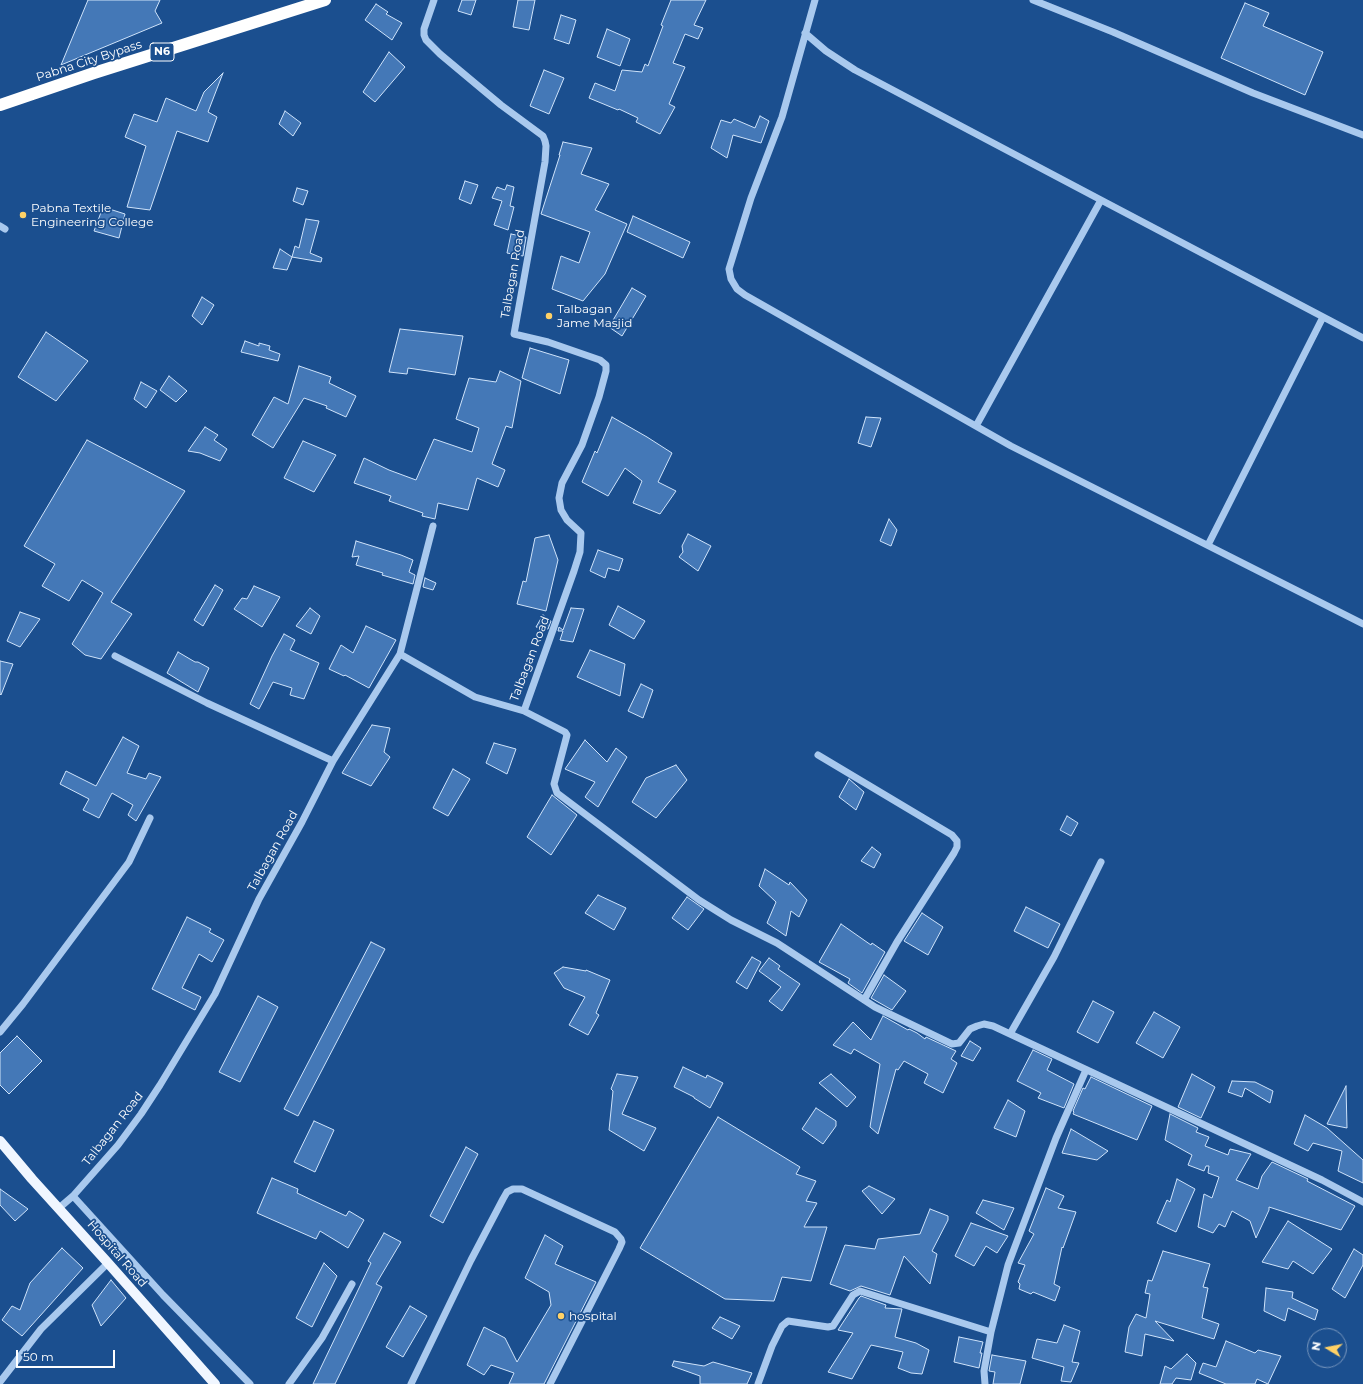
<!DOCTYPE html>
<style>
body{margin:0}
#map{position:relative;width:1363px;height:1384px;overflow:hidden;background:#1b4f8f;font-family:Montserrat,sans-serif}
canvas{display:block}
.north{position:absolute;left:1307px;top:1328px;width:40px;height:40px;box-sizing:border-box;background:#1b4f8f;border:1px solid #7695bc;border-radius:50%;rotate:280deg;font-size:11px;font-weight:700;line-height:16px;text-align:center;color:#fff}
.north::after{content:'';display:block;margin:auto;width:14px;height:18px;background:#ffd166;clip-path:polygon(50% 0,100% 100%,50% 72%,0 100%)}
.scale{position:absolute;left:16px;top:1350px;width:99px;height:18px;box-sizing:border-box;border:2px solid #fff;border-top:0;padding-left:5px;font-size:12px;line-height:14px;white-space:nowrap;color:#fff;-webkit-text-stroke:3px #1b4f8f;paint-order:stroke}
</style>
<div id="map">
<canvas width="1363" height="1384"></canvas>
<div class="north">N</div>
<div class="scale">50 m</div>
</div>
<script>
const ctx = document.querySelector('canvas').getContext('2d');
ctx.lineJoin = 'round';
function paint(path, color) { ctx.fillStyle = color; ctx.fill(path, 'evenodd'); }
const shape = rows => new Path2D(rows.map(r => 'M' + r).join(''));
function trace(path, color, width, dash) { ctx.strokeStyle = color; ctx.lineWidth = width; ctx.lineCap = dash ? 'butt' : 'round'; ctx.setLineDash(dash || []); ctx.stroke(path); }
function drawText(font, color, halo, rows, align = 'center') {
  ctx.font = font + ' Montserrat,sans-serif'; ctx.lineWidth = 3.5; ctx.setLineDash([]); ctx.textBaseline = 'middle'; ctx.strokeStyle = halo; ctx.fillStyle = color; for (const [text, x, y, turn = 0] of rows) {
    ctx.save(); ctx.translate(x, y); ctx.rotate((+turn || 0) * Math.PI / 180); ctx.textAlign = isNaN(turn) ? turn : align; if (halo) ctx.strokeText(text, 0, 0); ctx.fillText(text, 0, 0); ctx.restore();
  }
}
const building = shape([
 [88,0,160,0,155,11,162,23,61,65,88,0],
 [462,0,476,0,471,15,458,11,462,0],
 [518,0,535,0,529,30,513,27,518,0],
 [671,0,706,0,694,25,703,28,698,39,685,34,673,63,685,67,669,104,675,107,660,134,636,122,638,118,619,109,618,110,589,98,595,83,615,91,622,70,642,72,645,64,648,66,663,26,661,25,671,0],
 [1245,3,1269,13,1263,26,1323,52,1305,95,1221,58,1245,3],
 [376,4,388,12,386,14,402,23,392,40,365,20,376,4],
 [561,15,576,20,569,44,554,39,561,15],
 [607,29,630,39,620,66,597,57,607,29],
 [389,52,405,67,375,102,363,92,389,52],
 [544,70,564,78,549,114,530,106,544,70],
 [223,73,208,112,217,117,208,142,177,131,150,210,127,207,146,146,125,137,134,114,157,122,166,98,196,111,204,92,223,73],
 [285,111,301,123,293,136,279,124,285,111],
 [760,116,769,121,761,143,733,135,727,158,711,148,721,120,731,123,734,119,755,128,760,116],
 [563,142,592,148,581,174,609,184,595,210,627,224,605,274,583,301,552,289,561,256,579,263,590,232,541,214,560,155,559,155,563,142],
 [465,181,478,185,471,204,459,199,465,181],
 [507,185,514,187,510,206,514,207,508,230,494,225,502,201,492,198,497,187,505,190,507,185],
 [297,188,308,191,303,205,293,201,297,188],
 [103,207,125,214,119,238,94,231,103,207],
 [633,216,690,242,683,258,627,232,633,216],
 [306,219,319,221,310,253,322,258,321,262,292,257,295,246,299,248,306,219],
 [511,234,526,237,523,256,507,253,511,234],
 [280,249,292,257,287,270,273,268,280,249],
 [632,288,646,296,622,336,609,327,632,288],
 [202,297,214,305,202,325,192,316,202,297],
 [400,329,463,336,455,375,408,368,407,374,389,372,400,329],
 [46,332,88,361,56,401,18,377,46,332],
 [245,341,259,346,259,343,270,346,269,350,280,354,278,361,241,352,245,341],
 [530,348,569,360,560,394,522,378,530,348],
 [299,366,331,377,329,383,356,396,346,417,326,408,327,406,304,398,273,448,252,435,274,397,288,404,299,366],
 [500,371,521,381,512,428,506,426,492,464,505,470,498,487,477,478,468,510,438,503,435,519,422,516,423,513,389,501,391,496,354,483,364,458,389,470,416,480,434,439,472,452,479,428,456,419,469,378,496,382,500,371],
 [169,376,187,391,176,402,160,390,169,376],
 [141,382,157,391,146,408,134,399,141,382],
 [612,417,647,437,672,453,658,482,676,491,660,514,633,503,642,481,625,468,608,496,582,482,595,451,597,453,612,417],
 [866,417,881,418,871,447,858,443,866,417],
 [205,427,218,435,214,440,227,449,220,461,200,453,188,451,205,427],
 [87,440,185,491,111,602,132,614,101,659,85,655,72,644,103,593,82,580,69,601,42,586,55,564,24,546,87,440],
 [303,441,336,455,314,492,284,478,303,441],
 [889,519,897,530,891,546,880,541,889,519],
 [688,534,711,546,698,571,679,557,683,552,682,546,688,534],
 [549,535,558,560,546,611,517,604,523,581,526,582,535,538,549,535],
 [356,541,401,555,413,560,409,572,415,575,413,584,382,575,383,573,356,565,359,556,352,557,356,541],
 [598,550,623,559,619,571,608,568,605,578,590,571,598,550],
 [425,578,436,583,433,590,423,587,425,578],
 [215,585,223,590,203,626,194,620,215,585],
 [254,586,280,597,262,627,234,609,242,598,247,599,254,586],
 [618,606,645,621,634,639,609,625,618,606],
 [310,608,320,616,311,634,296,626,310,608],
 [571,608,584,609,573,642,560,640,563,631,558,631,559,627,563,630,571,608],
 [20,612,40,619,20,647,7,641,20,612],
 [543,615,551,621,548,629,536,627,543,615],
 [366,626,396,640,369,688,345,675,344,676,329,669,341,645,353,653,366,626],
 [284,634,295,640,290,650,319,663,304,699,290,695,292,688,273,682,259,709,250,704,272,656,284,634],
 [590,650,625,664,620,696,577,677,590,650],
 [178,652,195,662,198,662,209,668,198,692,167,673,178,652],
 [0,661,13,664,1,695,0,694,0,661],
 [641,684,653,690,643,718,628,711,641,684],
 [372,725,390,728,384,752,390,757,371,786,342,773,372,725],
 [123,737,139,746,127,773,146,779,149,773,161,777,136,821,128,815,133,805,112,793,99,818,83,810,89,799,60,784,66,771,96,786,123,737],
 [585,740,607,762,616,748,627,757,598,807,585,797,595,782,565,769,585,740],
 [494,743,516,749,507,774,486,763,494,743],
 [676,765,687,780,656,818,632,802,646,778,676,765],
 [453,769,470,779,448,816,433,808,453,769],
 [849,779,864,792,856,810,839,797,849,779],
 [552,795,577,815,551,855,527,837,552,795],
 [1067,816,1078,823,1071,836,1060,830,1067,816],
 [872,847,881,854,874,868,861,861,872,847],
 [765,869,789,885,790,882,807,900,799,917,791,911,786,936,767,923,776,902,759,886,765,869],
 [598,895,626,908,614,930,585,913,598,895],
 [687,897,704,909,688,930,672,918,687,897],
 [1026,907,1060,924,1048,948,1014,931,1026,907],
 [922,913,943,927,928,955,904,941,922,913],
 [187,917,211,929,209,932,224,940,212,962,199,954,182,988,201,997,195,1010,152,989,187,917],
 [841,924,871,945,872,943,885,952,862,993,848,983,850,979,819,962,841,924],
 [371,942,385,949,298,1116,284,1109,371,942],
 [752,957,761,962,747,989,736,982,752,957],
 [769,958,780,966,778,969,800,984,782,1011,769,1001,781,987,759,971,769,958],
 [563,967,586,971,586,970,610,980,596,1013,599,1015,588,1035,569,1025,585,997,564,988,554,973,563,967],
 [884,975,906,991,892,1010,871,998,884,975],
 [258,996,278,1007,240,1082,219,1072,258,996],
 [1093,1001,1114,1012,1098,1043,1077,1032,1093,1001],
 [1154,1012,1180,1027,1163,1058,1136,1043,1154,1012],
 [883,1016,908,1030,909,1029,917,1033,925,1039,926,1037,956,1051,951,1059,957,1063,943,1093,924,1083,928,1074,904,1061,898,1070,896,1069,878,1134,870,1127,880,1064,854,1049,851,1054,833,1045,853,1022,871,1040,883,1016],
 [17,1036,42,1061,9,1094,0,1085,0,1053,17,1036],
 [970,1041,981,1048,973,1061,961,1056,970,1041],
 [1033,1050,1052,1059,1047,1070,1074,1084,1064,1108,1038,1098,1041,1093,1017,1081,1033,1050],
 [683,1067,706,1078,707,1075,723,1083,710,1108,694,1098,694,1097,674,1087,683,1067],
 [617,1074,638,1077,622,1114,656,1128,644,1151,609,1130,613,1091,611,1089,617,1074],
 [831,1074,856,1097,847,1107,819,1083,831,1074],
 [1192,1074,1215,1087,1201,1118,1178,1107,1192,1074],
 [1091,1077,1152,1106,1137,1140,1073,1114,1074,1112,1073,1111,1083,1088,1085,1089,1091,1077],
 [1232,1081,1255,1082,1273,1091,1270,1103,1245,1088,1242,1097,1228,1092,1232,1081],
 [1346,1086,1347,1128,1327,1124,1346,1086],
 [1008,1100,1025,1111,1016,1137,994,1128,1008,1100],
 [816,1108,836,1121,836,1126,823,1144,802,1129,816,1108],
 [1170,1114,1198,1128,1196,1132,1209,1137,1205,1146,1228,1155,1230,1149,1251,1154,1236,1180,1258,1189,1262,1176,1272,1162,1308,1179,1307,1181,1355,1206,1341,1230,1269,1207,1269,1210,1256,1238,1250,1221,1232,1211,1225,1227,1219,1224,1213,1233,1198,1227,1204,1194,1212,1198,1219,1177,1208,1173,1209,1166,1206,1166,1204,1171,1188,1165,1192,1155,1165,1140,1170,1114],
 [1305,1115,1327,1128,1363,1160,1363,1183,1338,1171,1342,1151,1313,1143,1308,1151,1294,1144,1305,1115],
 [718,1117,800,1167,796,1174,816,1181,806,1201,817,1203,804,1227,827,1227,811,1281,782,1277,774,1301,725,1299,640,1248,718,1117],
 [314,1121,334,1130,315,1172,294,1162,314,1121],
 [1071,1129,1108,1151,1097,1160,1062,1153,1071,1129],
 [466,1147,478,1154,443,1223,430,1216,466,1147],
 [272,1178,298,1189,297,1193,346,1216,349,1211,364,1220,348,1248,320,1231,316,1239,257,1213,272,1178],
 [1177,1179,1195,1189,1176,1232,1157,1223,1167,1200,1170,1202,1177,1179],
 [869,1186,895,1199,882,1214,862,1191,869,1186],
 [1046,1188,1064,1196,1058,1208,1076,1212,1063,1248,1062,1247,1054,1284,1060,1287,1055,1301,1033,1292,1031,1294,1019,1289,1020,1284,1018,1282,1025,1265,1018,1263,1034,1234,1029,1231,1046,1188],
 [0,1189,28,1209,15,1221,0,1205,0,1189],
 [983,1200,1014,1208,1004,1230,976,1213,983,1200],
 [930,1209,948,1216,948,1220,932,1251,937,1254,930,1284,904,1256,890,1295,861,1286,850,1291,830,1284,845,1245,875,1249,878,1239,920,1234,930,1209],
 [1288,1221,1332,1249,1313,1274,1293,1261,1288,1269,1262,1262,1288,1221],
 [971,1223,1008,1236,997,1253,986,1246,974,1266,955,1256,971,1223],
 [384,1233,401,1242,376,1284,382,1287,335,1384,313,1384,371,1263,368,1261,384,1233],
 [545,1235,563,1246,555,1264,596,1282,544,1384,509,1384,514,1373,491,1365,484,1375,467,1365,484,1327,505,1338,517,1362,551,1305,549,1292,525,1278,545,1235],
 [62,1248,83,1268,22,1336,2,1320,12,1306,20,1310,30,1283,62,1248],
 [1354,1249,1363,1255,1363,1265,1345,1298,1332,1289,1354,1249],
 [1163,1251,1210,1264,1203,1287,1208,1288,1202,1318,1219,1324,1214,1339,1155,1321,1174,1341,1145,1334,1142,1356,1125,1352,1129,1327,1136,1314,1146,1318,1150,1294,1145,1293,1148,1280,1152,1281,1163,1251],
 [324,1263,337,1276,312,1327,296,1318,324,1263],
 [111,1280,126,1298,101,1326,92,1305,111,1280],
 [1266,1288,1293,1292,1292,1298,1318,1310,1315,1320,1288,1308,1285,1321,1264,1311,1266,1288],
 [861,1296,886,1305,885,1308,902,1309,895,1337,916,1343,929,1350,922,1374,911,1373,898,1368,903,1352,871,1345,852,1379,828,1372,853,1333,838,1330,859,1298,861,1296],
 [410,1306,427,1316,403,1357,386,1347,410,1306],
 [720,1317,740,1326,732,1339,712,1328,720,1317],
 [1064,1325,1080,1331,1072,1362,1079,1363,1071,1382,1061,1381,1064,1367,1032,1358,1037,1339,1057,1343,1064,1325],
 [959,1337,983,1342,980,1353,982,1353,979,1368,954,1362,959,1337],
 [1226,1341,1255,1353,1258,1350,1281,1356,1268,1384,1257,1379,1255,1384,1226,1384,1199,1373,1203,1363,1216,1367,1226,1341],
 [1187,1354,1196,1363,1191,1380,1176,1378,1172,1384,1160,1384,1165,1366,1171,1369,1187,1354],
 [992,1355,1026,1361,1020,1384,993,1384,995,1372,989,1371,992,1355],
 [674,1361,704,1366,713,1362,752,1373,747,1384,700,1384,700,1376,672,1366,674,1361]
]);
const minor = shape([
 [815,0,782,117,751,198,729,269,731,279,737,289,745,295,1011,446,1363,624],
 [1033,0,1113,32,1253,93,1363,135],
 [805,33,826,51,855,70,1101,200,1363,338],
 [0,226,5,229],
 [976,426,1101,200],
 [1208,545,1323,317],
 [400,654,433,526],
 [115,656,207,703,333,761],
 [524,711,565,732,567,735,554,784,557,793,699,900,731,920,777,943,875,1007,952,1044,959,1043,970,1029,977,1026,984,1024,993,1026,1322,1180,1363,1202],
 [818,755,952,835,957,841,957,847,954,853,897,942,864,1000],
 [0,1032,23,1004,129,862,150,818],
 [1010,1034,1054,957,1101,862],
 [73,1196,163,1295,250,1384],
 [59,1208,73,1196,118,1145,141,1114,160,1085,215,994,259,899,302,822,333,761,400,654,475,697,524,711,574,571,580,552,581,533,567,520,561,510,559,498,562,483,582,445,599,397,606,371,606,365,600,360,548,342,514,334,545,162,546,146,545,141,543,136,501,105,440,54,426,40,424,35,424,29,434,0],
 [0,1382,41,1329,108,1263],
 [289,1384,322,1338,352,1284],
 [411,1384,471,1260,503,1199,507,1192,513,1189,522,1189,615,1232,621,1239,622,1242,619,1249,550,1384],
 [758,1384,772,1346,782,1326,788,1321,828,1327,833,1326,853,1295,860,1291,991,1332],
 [985,1384,984,1371,991,1332,1008,1265,1056,1138,1086,1070]
]);
const major = shape([
 [0,1141,32,1179,108,1263,215,1384]
]);
const highway = shape([
 [0,105,94,73,325,0]
]);
const markers = [
 [23,215,4,"#ffd166"],
 [549,316,4,"#ffd166"],
 [561,1316,4,"#ffd166"]
];
const shields = [
 [162,52,24]
];
const shieldNames = [
 ["N6",162,52]
];
const streetNames = [
 ["Pabna City Bypass",89,61,-18],
 ["Talbagan Road",513,274,-80],
 ["Talbagan Road",530,659,-69],
 ["Talbagan Road",273,851,-61],
 ["Talbagan Road",113,1129,-52],
 ["Hospital Road",117,1254,49]
];
const poiNames = [
 ["Pabna Textile",31,208],
 ["Engineering College",31,222],
 ["Talbagan",557,309],
 ["Jame Masjid",557,323],
 ["hospital",569,1316]
];
paint(building, '#4478b7');
trace(building, '#cfe3fa', 1);
trace(minor, '#a9c9ee', 7);
trace(major, '#f0f6ff', 10);
trace(highway, '#fff', 12);
for (const [x, y, r, color] of markers) { const dot = new Path2D(); dot.arc(x, y, r, 0, 2 * Math.PI); ctx.fillStyle = color; ctx.fill(dot); trace(dot, '#1b4f8f', 1.5); }
for (const [x, y, w] of shields) { const box = new Path2D(); box.roundRect(x - w / 2, y - 9, w, 18, 3); ctx.fillStyle = '#1b4f8f'; ctx.fill(box); trace(box, '#fff', 1); }
drawText('bold 11px', '#fff', null, shieldNames);
drawText('12px', '#fff', '#1b4f8f', streetNames);
drawText('12px', '#fff', '#1b4f8f', poiNames, 'left');
</script>
